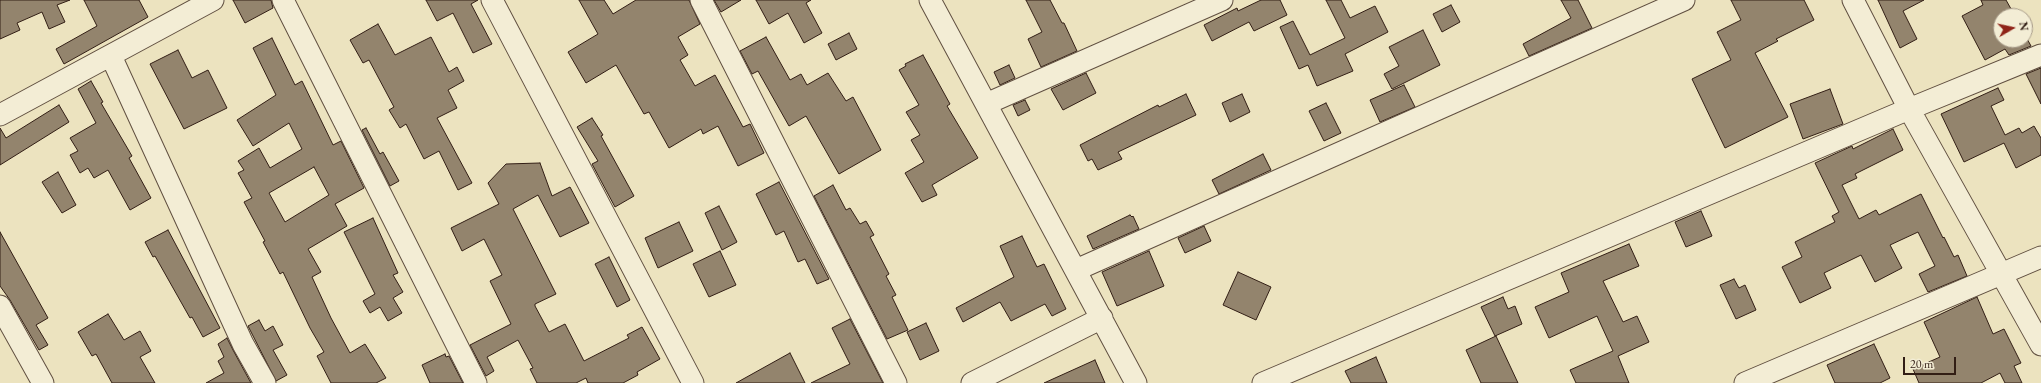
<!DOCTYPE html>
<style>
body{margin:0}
#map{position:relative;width:2041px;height:383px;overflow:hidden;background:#ece3bf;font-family:"EB Garamond",serif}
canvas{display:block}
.north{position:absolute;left:1993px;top:8px;width:40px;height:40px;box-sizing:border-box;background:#f3edd5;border:1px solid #a69a88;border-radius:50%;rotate:81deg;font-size:11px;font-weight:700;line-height:16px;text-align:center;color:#321e15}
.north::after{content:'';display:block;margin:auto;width:14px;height:18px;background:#8f2418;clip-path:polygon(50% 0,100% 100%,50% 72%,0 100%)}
.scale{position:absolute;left:1903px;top:357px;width:53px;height:18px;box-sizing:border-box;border:2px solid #321e15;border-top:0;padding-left:5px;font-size:12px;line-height:14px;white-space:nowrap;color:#321e15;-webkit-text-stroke:3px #f3edd5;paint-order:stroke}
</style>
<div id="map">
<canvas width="2041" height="383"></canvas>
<div class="north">N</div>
<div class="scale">20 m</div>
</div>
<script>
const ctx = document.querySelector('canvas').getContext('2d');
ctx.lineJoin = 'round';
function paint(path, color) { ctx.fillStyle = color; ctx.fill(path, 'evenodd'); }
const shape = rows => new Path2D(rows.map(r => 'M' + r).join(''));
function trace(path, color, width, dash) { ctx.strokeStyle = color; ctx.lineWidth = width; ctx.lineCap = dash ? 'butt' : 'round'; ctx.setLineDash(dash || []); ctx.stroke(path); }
const building = shape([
 [0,0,70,0,57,5,65,22,49,29,42,12,17,23,20,30,0,39,0,0],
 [84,0,139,0,148,17,64,64,56,49,97,26,84,0],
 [233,0,271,0,273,8,245,23,233,0],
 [426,0,478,0,471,4,492,44,473,53,453,13,437,21,426,0],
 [579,0,604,0,613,14,636,0,689,0,700,24,678,37,688,55,680,60,695,86,715,75,743,127,750,124,764,153,738,166,718,126,703,134,701,129,669,148,649,112,644,114,616,65,586,83,568,52,598,34,579,0],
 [714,0,741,0,721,12,714,0],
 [756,0,811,0,806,3,822,33,804,43,788,13,769,24,756,0],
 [1026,0,1050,0,1062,23,1064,23,1077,51,1041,67,1028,39,1042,32,1026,0],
 [1261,0,1280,0,1287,15,1254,31,1249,22,1212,41,1204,25,1237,8,1238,11,1261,0],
 [1326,0,1341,0,1350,18,1375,6,1388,32,1345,54,1353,71,1317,86,1308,65,1299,69,1280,27,1293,21,1310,55,1345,38,1326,0],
 [1561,0,1578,0,1592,28,1529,56,1523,44,1571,18,1561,0],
 [1731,0,1804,0,1814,20,1776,39,1778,41,1755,53,1788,117,1725,148,1692,79,1731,60,1717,32,1741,20,1731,0],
 [1878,0,1924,0,1903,11,1917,39,1900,48,1878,0],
 [1981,0,2006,0,2015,16,2001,16,2001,40,2025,40,2025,35,2031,46,2009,55,2005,49,1985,60,1962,16,1983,5,1981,0],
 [1451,5,1460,22,1442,32,1433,14,1451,5],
 [378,24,395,55,431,37,449,72,457,67,464,81,448,90,457,108,437,118,472,183,458,190,439,151,424,159,406,124,400,128,389,110,394,107,369,60,363,63,350,40,378,24],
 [1423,30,1440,65,1392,89,1384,74,1399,66,1389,47,1423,30],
 [849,33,857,49,836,60,828,44,849,33],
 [766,37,790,80,801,74,807,85,828,73,846,101,853,97,881,150,839,174,806,116,789,126,758,71,752,74,740,51,766,37],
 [272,38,295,85,302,81,333,145,341,141,364,188,335,204,347,226,308,249,321,272,312,277,331,318,350,353,365,344,386,378,376,383,331,383,317,356,324,352,310,328,283,272,280,274,263,242,265,241,244,202,252,198,238,173,244,170,238,161,259,148,270,168,302,149,289,123,253,146,237,120,276,95,253,48,272,38],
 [314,167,329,195,285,222,269,193,314,167],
 [178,50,192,78,208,70,227,108,184,129,150,64,178,50],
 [923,55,950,104,947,106,978,158,932,185,937,195,922,202,905,173,924,162,911,140,920,135,906,112,919,105,899,70,906,66,905,64,923,55],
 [1009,65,1015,78,1000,85,994,72,1009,65],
 [2041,68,2041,104,2026,74,2041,68],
 [1086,73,1096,93,1063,110,1051,89,1086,73],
 [91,81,103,102,101,103,132,156,129,158,151,198,130,210,108,170,94,178,88,168,80,173,70,155,78,151,70,138,96,123,78,89,91,81],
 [1404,85,1415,107,1380,122,1370,100,1404,85],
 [1998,88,2004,100,1991,106,2005,135,2019,128,2022,133,2034,126,2041,138,2041,155,2016,168,2004,143,1964,162,1941,114,1998,88],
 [1830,89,1843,124,1803,139,1790,104,1830,89],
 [1186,94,1196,115,1118,152,1122,159,1098,170,1092,159,1088,161,1080,145,1158,105,1159,107,1186,94],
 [1242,94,1250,112,1230,122,1222,103,1242,94],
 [1025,100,1030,110,1018,116,1013,105,1025,100],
 [1326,103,1341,133,1324,141,1309,111,1326,103],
 [59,105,69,122,0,165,0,128,6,138,59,105],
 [592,118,603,135,601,136,634,196,615,207,592,164,598,161,577,127,592,118],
 [366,128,380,154,383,152,399,181,390,186,362,130,366,128],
 [1893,129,1903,150,1855,174,1857,178,1842,185,1859,219,1876,210,1879,215,1921,194,1943,238,1944,237,1954,257,1958,255,1967,276,1928,292,1919,274,1935,266,1918,232,1890,245,1902,268,1875,282,1861,255,1824,273,1831,288,1800,303,1782,267,1802,257,1795,242,1835,222,1832,216,1839,212,1815,163,1852,146,1853,149,1893,129],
 [1263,154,1271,170,1219,194,1212,180,1263,154],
 [540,163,552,196,570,187,589,223,560,237,538,195,513,209,556,294,535,304,535,306,549,332,565,324,584,361,629,338,627,335,642,327,660,359,637,372,638,375,623,383,588,383,586,378,576,383,537,383,530,369,533,368,518,340,487,357,494,371,486,376,470,345,511,324,490,281,502,275,484,239,462,251,451,228,499,204,488,183,506,164,540,163],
 [58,172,76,205,62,213,42,182,58,172],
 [779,182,829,279,817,284,805,259,798,262,784,231,776,235,756,194,779,182],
 [833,185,846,210,850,208,860,224,866,221,874,235,870,237,889,274,886,276,896,295,892,297,908,330,887,339,814,196,833,185],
 [719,206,737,242,722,250,705,213,719,206],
 [1701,211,1712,236,1686,247,1675,222,1701,211],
 [1130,215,1132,217,1133,216,1139,229,1093,249,1087,236,1130,215],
 [373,218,398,273,393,275,403,292,393,298,402,313,388,321,380,307,370,313,363,301,375,294,344,232,373,218],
 [679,222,693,251,658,268,645,238,679,222],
 [1204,226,1211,241,1185,253,1178,238,1204,226],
 [168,230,220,328,203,337,192,317,190,318,155,256,153,257,145,242,168,230],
 [0,232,48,318,36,325,48,345,39,350,10,300,0,286,0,232],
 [1022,236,1037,267,1044,264,1066,309,1052,316,1045,304,1011,321,1000,302,963,322,956,308,1014,277,1000,246,1022,236],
 [1629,244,1639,266,1603,281,1623,322,1637,316,1649,342,1618,356,1629,383,1576,383,1570,370,1613,351,1597,316,1549,338,1535,307,1569,292,1561,273,1629,244],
 [720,251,736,285,709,297,693,264,720,251],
 [1149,251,1164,286,1117,306,1102,272,1149,251],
 [609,257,630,300,617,307,595,264,609,257],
 [1238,272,1271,287,1256,320,1223,305,1238,272],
 [1734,279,1739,288,1745,285,1756,310,1736,319,1720,285,1734,279],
 [1503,297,1508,309,1515,306,1522,324,1495,336,1481,307,1503,297],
 [1977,297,1993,334,2004,329,2021,363,2014,366,2022,383,2005,383,2000,373,1981,383,1919,383,1913,369,1940,357,1924,322,1977,297],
 [108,314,124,340,140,331,151,351,140,357,155,383,112,383,96,354,92,356,78,332,108,314],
 [850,319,883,383,811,383,850,364,832,328,850,319],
 [259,320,265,331,273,326,283,345,273,350,287,375,276,381,248,326,259,320],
 [926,323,939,351,920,360,907,332,926,323],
 [1496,336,1518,383,1481,383,1466,350,1496,336],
 [227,338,233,350,251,383,206,383,224,373,218,361,224,357,218,344,227,338],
 [1874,344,1890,378,1880,383,1835,383,1827,365,1874,344],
 [790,353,805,383,736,383,790,353],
 [445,354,446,357,449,356,463,383,430,383,422,365,445,354],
 [1376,357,1387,383,1351,383,1345,371,1376,357],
 [1095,360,1105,383,1044,383,1095,360]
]);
const street = shape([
 [283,0,476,383],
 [492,0,693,383],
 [701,0,896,383],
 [930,0,1136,383],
 [1853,0,1909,109,2041,345],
 [111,56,243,344,265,383],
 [986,104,1222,0],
 [0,115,213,0],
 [1076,270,1684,0],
 [0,306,43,383],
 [972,383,1102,318],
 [1263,383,1909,109,2041,55],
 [1745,383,2041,257]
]);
paint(building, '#93846d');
trace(building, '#321e15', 1);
trace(street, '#604f40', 23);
trace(street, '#f3edd5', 21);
</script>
